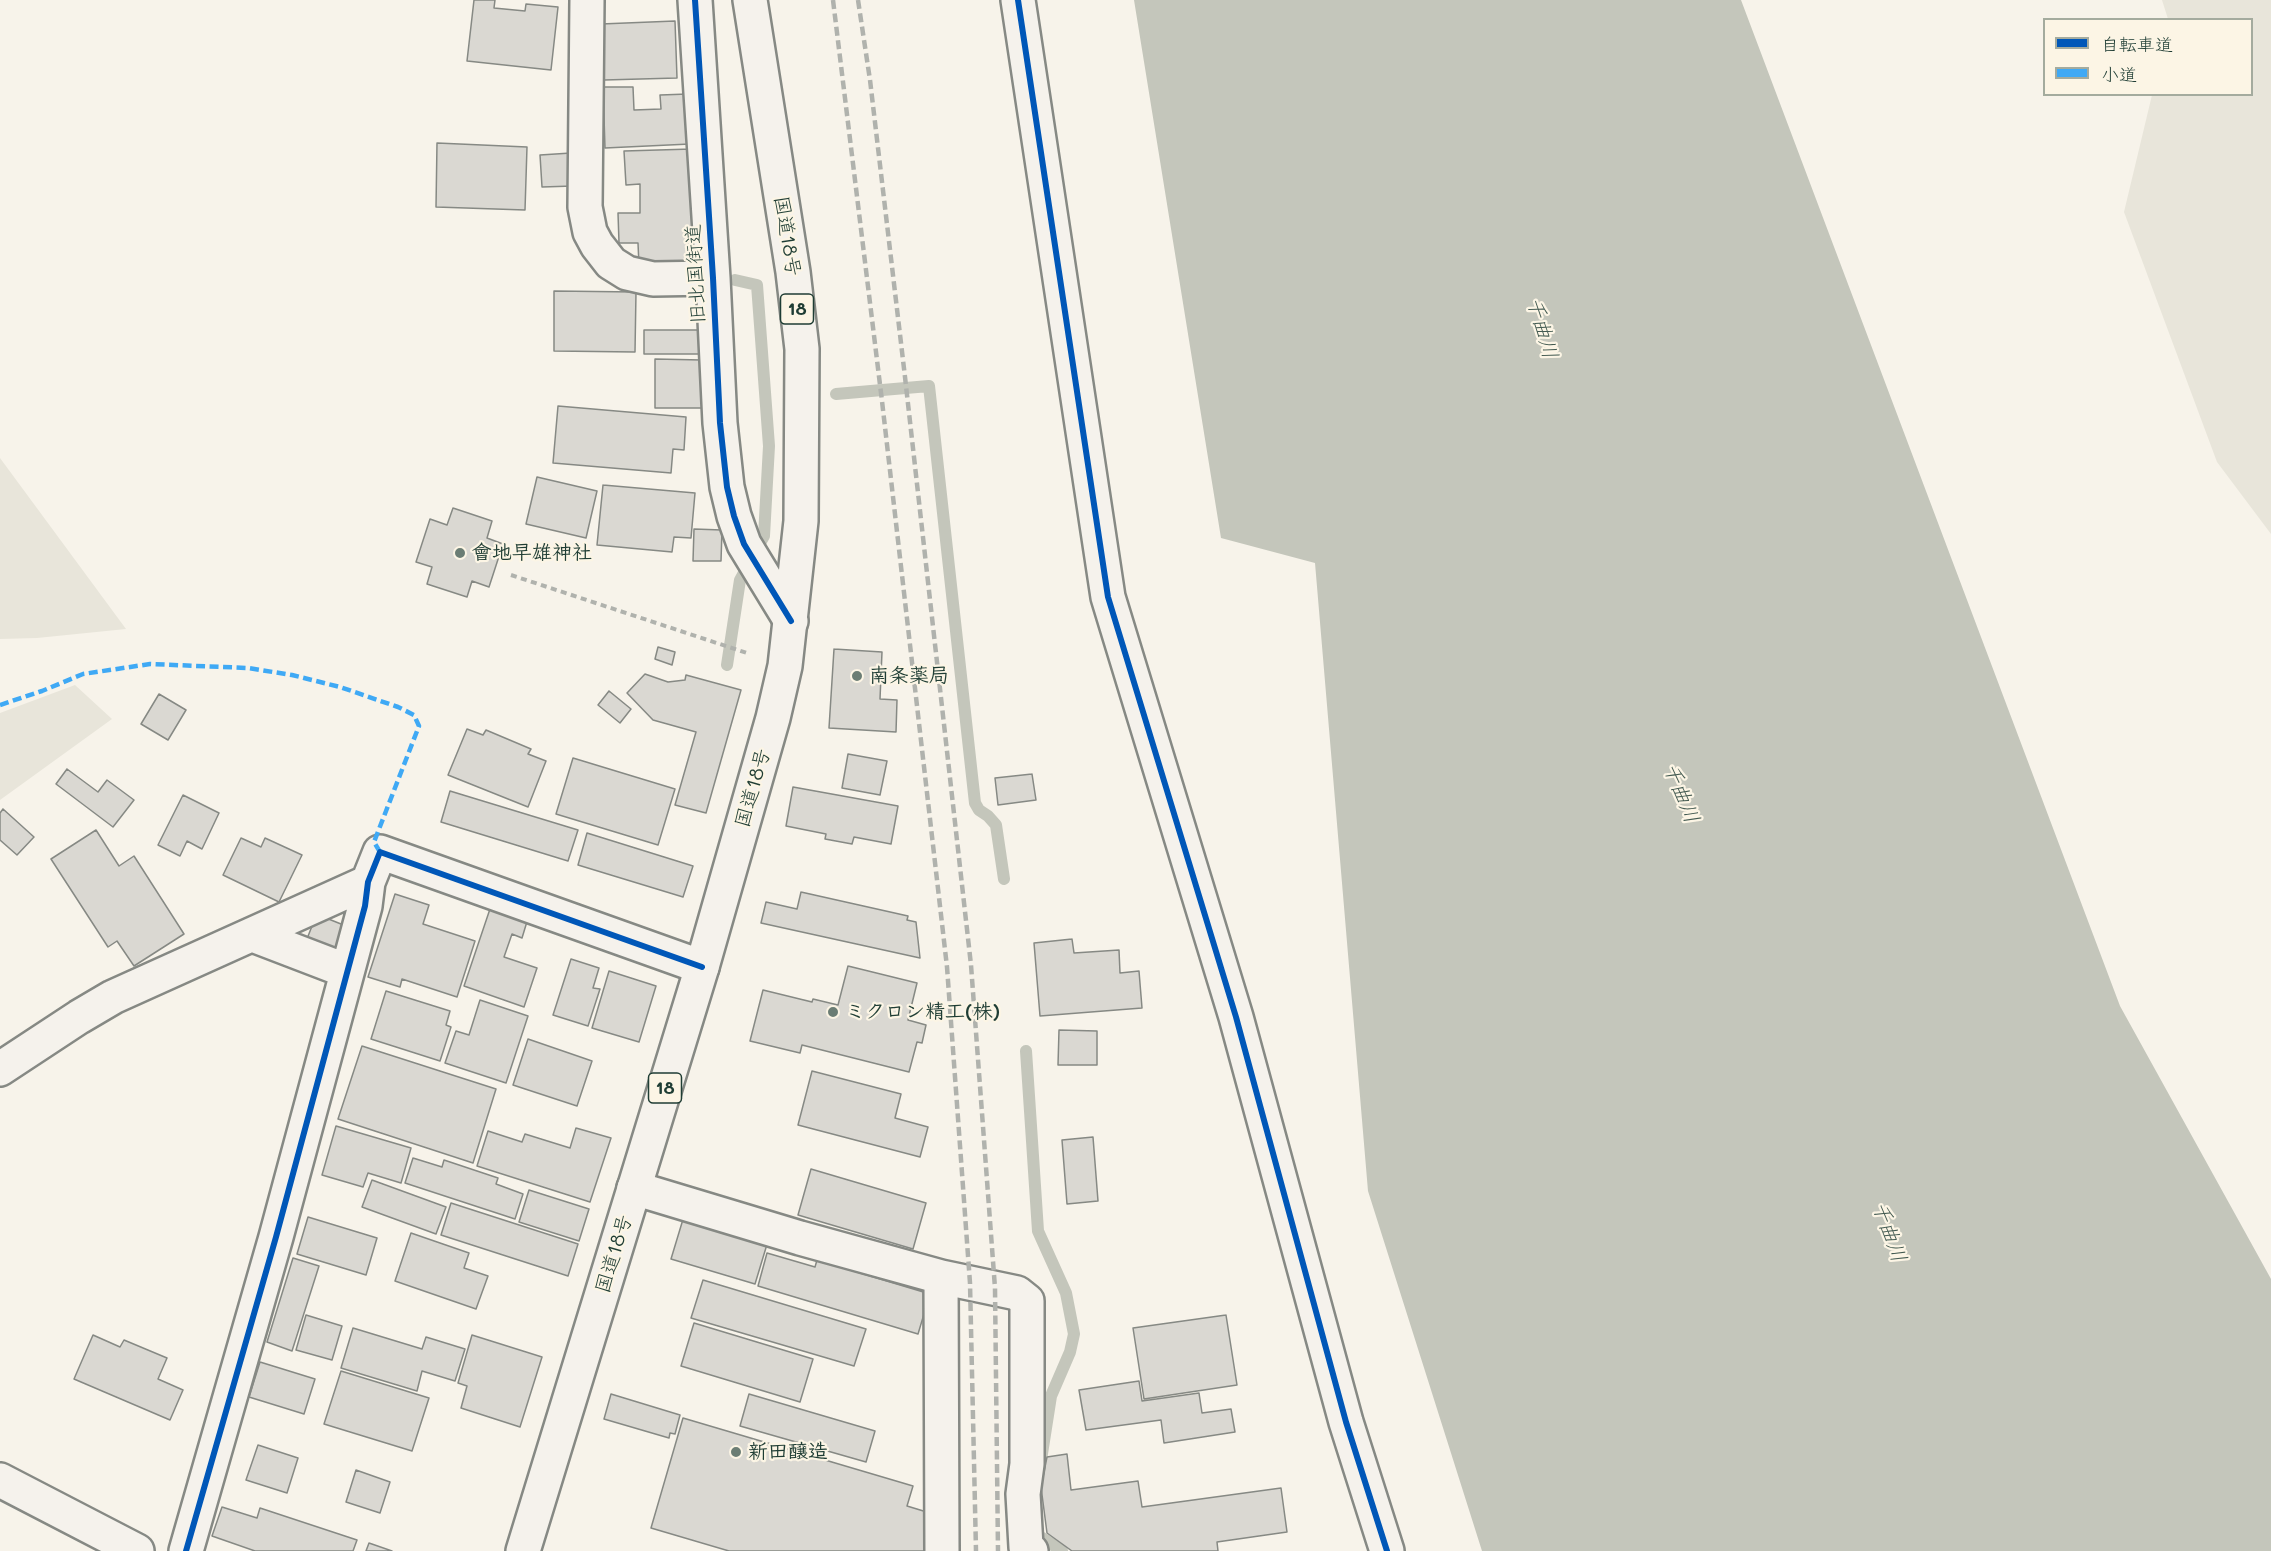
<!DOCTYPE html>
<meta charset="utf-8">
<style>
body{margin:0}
#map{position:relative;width:2271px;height:1551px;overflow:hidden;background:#f7f3ea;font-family:Mali,"Klee One",sans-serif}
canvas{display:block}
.legend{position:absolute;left:2043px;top:18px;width:210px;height:78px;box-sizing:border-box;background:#fcf5e5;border:2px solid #a4ab9e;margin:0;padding:8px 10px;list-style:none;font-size:18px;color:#1f3d34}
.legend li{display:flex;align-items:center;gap:12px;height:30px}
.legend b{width:30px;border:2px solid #a4ab9e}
</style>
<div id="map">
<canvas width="2271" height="1551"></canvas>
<ul class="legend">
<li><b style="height:8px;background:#0057b8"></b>自転車道</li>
<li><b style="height:8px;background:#3fa9f5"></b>小道</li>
</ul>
</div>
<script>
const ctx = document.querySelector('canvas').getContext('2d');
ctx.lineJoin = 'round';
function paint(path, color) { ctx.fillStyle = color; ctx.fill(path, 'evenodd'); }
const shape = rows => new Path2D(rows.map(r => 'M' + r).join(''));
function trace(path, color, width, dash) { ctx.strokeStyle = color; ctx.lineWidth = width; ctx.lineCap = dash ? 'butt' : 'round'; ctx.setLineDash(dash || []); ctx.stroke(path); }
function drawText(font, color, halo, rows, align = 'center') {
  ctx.font = font + ' Mali,"Klee One",sans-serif'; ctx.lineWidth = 4.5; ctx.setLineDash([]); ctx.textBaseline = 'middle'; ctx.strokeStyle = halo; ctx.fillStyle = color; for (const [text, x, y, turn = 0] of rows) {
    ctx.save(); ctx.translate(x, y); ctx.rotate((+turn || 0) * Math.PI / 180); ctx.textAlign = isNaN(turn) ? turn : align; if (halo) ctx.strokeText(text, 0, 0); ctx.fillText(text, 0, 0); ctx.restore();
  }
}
const green = shape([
 [2162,0,2271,0,2271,534,2217,462,2124,212,2152,95,2252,94,2252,20,2168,19],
 [0,458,126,629,37,638,0,639],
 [75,685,112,719,0,800,0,713]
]);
const water = shape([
 [1134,0,1741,0,2120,1006,2271,1279,2271,1551,1482,1551,1368,1191,1315,563,1221,538]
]);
const stream = shape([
 [836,394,929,386,975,803,979,810,988,816,996,825,1004,879],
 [727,665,740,580,764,536,769,446,757,285,735,280],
 [1026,1051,1038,1231,1066,1293,1074,1334,1070,1352,1051,1396,1041,1460],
 [1036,1525,1036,1534,1062,1551]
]);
const building = shape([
 [474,0,495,0,494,8,525,11,526,4,558,7,551,70,467,61,474,0],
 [675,21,677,78,604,80,601,24,675,21],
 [603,87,633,87,634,110,661,109,660,95,688,94,690,144,605,148,603,87],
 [437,143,527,147,525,210,436,207,437,143],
 [692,149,696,264,639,266,638,243,619,243,618,213,640,213,640,184,626,185,624,151,692,149],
 [571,153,573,186,542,187,540,155,571,153],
 [554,291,636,292,635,352,554,351,554,291],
 [644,330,700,330,700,354,644,354,644,330],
 [655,359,702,360,702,408,655,408,655,359],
 [558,406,686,417,684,450,673,449,671,473,553,463,558,406],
 [537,477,597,491,586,538,526,524,537,477],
 [603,485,695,493,691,538,674,537,672,552,597,545,603,485],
 [453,508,492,521,487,538,503,544,489,587,472,581,467,597,427,584,432,567,416,562,430,519,447,525,453,508],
 [694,529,722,530,721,561,693,561,694,529],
 [658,647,675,652,672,665,655,659,658,647],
 [834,649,882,652,880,699,897,700,896,732,829,728,834,649],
 [645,674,668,682,685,680,686,675,741,690,706,813,675,805,696,732,653,720,627,693,645,674],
 [609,691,631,709,620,723,598,705,609,691],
 [159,694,186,710,168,740,141,724,159,694],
 [467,729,483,735,486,730,531,749,528,754,546,761,528,807,448,775,467,729],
 [848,754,887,761,880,795,842,788,848,754],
 [573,758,675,789,658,845,556,814,573,758],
 [67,769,98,792,107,780,134,800,113,827,56,784,67,769],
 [1032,774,1036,800,998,805,995,778,1032,774],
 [793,787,898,806,891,844,854,837,852,844,825,839,826,834,786,826,793,787],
 [450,791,578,830,568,861,441,822,450,791],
 [183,795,219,813,202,849,187,841,180,856,158,845,183,795],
 [3,809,34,837,17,855,0,840,0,813,3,809],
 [96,830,119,866,134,856,184,934,134,966,117,941,108,947,51,859,96,830],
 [587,833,693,866,683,897,578,865,587,833],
 [241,838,261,847,265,838,302,855,279,902,223,875,241,838],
 [801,892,908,916,907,920,916,922,920,958,761,923,766,902,797,909,801,892],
 [395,894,429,905,423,924,475,941,457,997,402,979,400,987,368,977,395,894],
 [492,903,529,915,522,938,512,934,504,957,537,968,524,1007,464,986,492,903],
 [326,918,346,926,335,955,305,944,312,926,326,918],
 [1072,939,1074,953,1119,950,1120,973,1139,971,1142,1008,1040,1016,1034,943,1072,939],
 [571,959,599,968,593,988,600,989,588,1026,553,1015,571,959],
 [848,966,917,983,908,1020,926,1025,922,1043,917,1042,909,1072,802,1045,800,1053,750,1041,763,990,812,1002,813,999,838,1005,848,966],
 [609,971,656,986,639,1042,592,1028,609,971],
 [386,991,450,1011,446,1025,451,1027,440,1061,371,1039,386,991],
 [480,1000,528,1016,506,1083,445,1063,456,1031,469,1035,480,1000],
 [1059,1030,1097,1031,1097,1065,1058,1065,1059,1030],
 [528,1039,592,1061,577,1106,513,1085,528,1039],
 [362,1046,496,1089,473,1163,338,1119,362,1046],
 [812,1071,901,1094,895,1118,928,1127,920,1157,798,1125,812,1071],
 [336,1126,411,1148,401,1183,368,1173,363,1187,322,1175,336,1126],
 [576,1128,611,1138,590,1202,477,1166,488,1131,522,1142,525,1134,570,1148,576,1128],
 [1093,1137,1098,1201,1067,1204,1062,1140,1093,1137],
 [413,1158,442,1167,444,1160,498,1178,496,1184,523,1194,515,1219,405,1183,413,1158],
 [811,1169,926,1203,913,1249,798,1215,811,1169],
 [372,1180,446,1207,436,1234,362,1207,372,1180],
 [529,1190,589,1209,579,1241,519,1222,529,1190],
 [451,1203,578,1244,568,1276,441,1235,451,1203],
 [684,1216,768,1241,755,1284,671,1259,684,1216],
 [308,1217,377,1238,366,1275,297,1254,308,1217],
 [411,1233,469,1253,464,1268,488,1276,476,1309,395,1281,411,1233],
 [767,1253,815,1267,817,1260,930,1294,918,1334,758,1286,767,1253],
 [293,1258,319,1266,292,1351,267,1342,293,1258],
 [703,1280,866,1329,854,1366,691,1318,703,1280],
 [306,1315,342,1326,332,1360,296,1350,306,1315],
 [1226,1315,1237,1385,1144,1399,1133,1328,1226,1315],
 [694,1323,813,1359,800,1402,681,1366,694,1323],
 [353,1328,422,1349,426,1337,465,1349,455,1381,422,1371,417,1391,341,1368,353,1328],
 [93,1335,120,1347,124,1340,167,1358,158,1379,183,1390,170,1420,74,1379,93,1335],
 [472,1335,542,1357,520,1427,461,1408,467,1386,458,1383,472,1335],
 [260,1362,315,1379,304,1414,249,1397,260,1362],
 [341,1371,429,1398,412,1451,324,1424,341,1371],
 [1139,1381,1142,1401,1199,1393,1202,1413,1231,1409,1235,1432,1164,1443,1161,1420,1086,1430,1079,1390,1139,1381],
 [611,1394,680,1415,675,1434,670,1433,669,1438,604,1419,611,1394],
 [749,1394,875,1431,866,1462,740,1426,749,1394],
 [683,1418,913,1486,907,1506,930,1513,929,1551,729,1551,651,1528,683,1418],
 [258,1445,298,1458,287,1493,246,1480,258,1445],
 [1067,1454,1071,1490,1138,1481,1142,1507,1281,1488,1287,1532,1217,1542,1218,1551,1072,1551,1047,1533,1041,1487,1047,1457,1067,1454],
 [356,1470,390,1482,380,1513,346,1502,356,1470],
 [222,1507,257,1518,260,1508,357,1540,353,1551,255,1551,212,1536,222,1507],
 [369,1543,392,1551,366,1551,369,1543]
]);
const path = shape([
 [511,575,747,653]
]);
const minor = shape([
 [587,0,585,207,590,232,597,245,611,263,627,273,653,279,713,278],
 [695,0,713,278,720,423,727,487,734,516,744,544,791,621],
 [1018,0,1108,597,1236,1017,1346,1422,1387,1551],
 [253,935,347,971],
 [0,1069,79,1017,113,997,368,882],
 [634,1188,800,1238,941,1277,942,1551],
 [941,1277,1017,1293,1027,1301,1027,1464,1023,1494,1026,1547,1031,1551],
 [0,1480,137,1551],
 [186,1551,276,1237,365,906,368,882,380,852,702,967]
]);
const trunk = shape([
 [523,1551,702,967,773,718,785,666,801,521,802,349,793,272,750,0]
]);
const rail = shape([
 [833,0,882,401,947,967,970,1283,976,1551],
 [858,0,870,80,905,377,971,965,995,1288,998,1551]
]);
const quiet = shape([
 [0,705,42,691,83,674,150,664,248,668,292,675,340,687,398,707,414,715,419,726,374,842,380,852]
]);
const cycleway = shape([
 [695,0,713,278,720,423,727,487,734,516,744,544,791,621],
 [1018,0,1108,597,1236,1017,1346,1422,1387,1551],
 [186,1551,276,1237,365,906,368,882,380,852,702,967]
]);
const markers = [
 [460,553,6,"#6b7d74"],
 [857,676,6,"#6b7d74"],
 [833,1012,6,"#6b7d74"],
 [736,1452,6,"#6b7d74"]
];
const shields = [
 [797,309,33],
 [665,1088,33]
];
const shieldNames = [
 ["18",797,309],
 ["18",665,1088]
];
const streetNames = [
 ["国道18号",787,236,81],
 ["旧北国街道",696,274,-93],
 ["国道18号",753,788,-74],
 ["国道18号",614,1254,-73]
];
const poiNames = [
 ["會地早雄神社",472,553],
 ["南条薬局",869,676],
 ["ミクロン精工(株)",845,1012],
 ["新田醸造",748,1452]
];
const waterNames = [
 ["千曲川",1542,328,74],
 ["千曲川",1681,793,68],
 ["千曲川",1889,1232,70]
];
paint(green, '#e8e5da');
paint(water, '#c4c6bb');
trace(stream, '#c4c6bb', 12);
paint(building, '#dad8d2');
trace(building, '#868984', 1.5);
trace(minor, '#868984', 38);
trace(trunk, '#868984', 38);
trace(path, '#b0b2ad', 4, [6, 4.5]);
trace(minor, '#f5f2ec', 33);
trace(trunk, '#f5f2ec', 33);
trace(rail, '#b0b2ad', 4.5, [9, 4.5]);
trace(quiet, '#3fa9f5', 4.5, [9, 4.5]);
trace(cycleway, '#0057b8', 6);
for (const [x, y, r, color] of markers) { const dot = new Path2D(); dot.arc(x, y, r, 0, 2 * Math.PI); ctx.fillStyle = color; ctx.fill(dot); trace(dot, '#fcf5e5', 2); }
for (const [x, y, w] of shields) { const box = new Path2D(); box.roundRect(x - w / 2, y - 15, w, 30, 4.5); ctx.fillStyle = '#fcf5e5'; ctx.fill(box); trace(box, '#1f3d34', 1.5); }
drawText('bold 18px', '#1f3d34', null, shieldNames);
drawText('20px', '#1f3d34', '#fcf5e5', streetNames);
drawText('bold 20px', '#1f3d34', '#fcf5e5', poiNames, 'left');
drawText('italic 21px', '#435a51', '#fcf5e5', waterNames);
</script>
